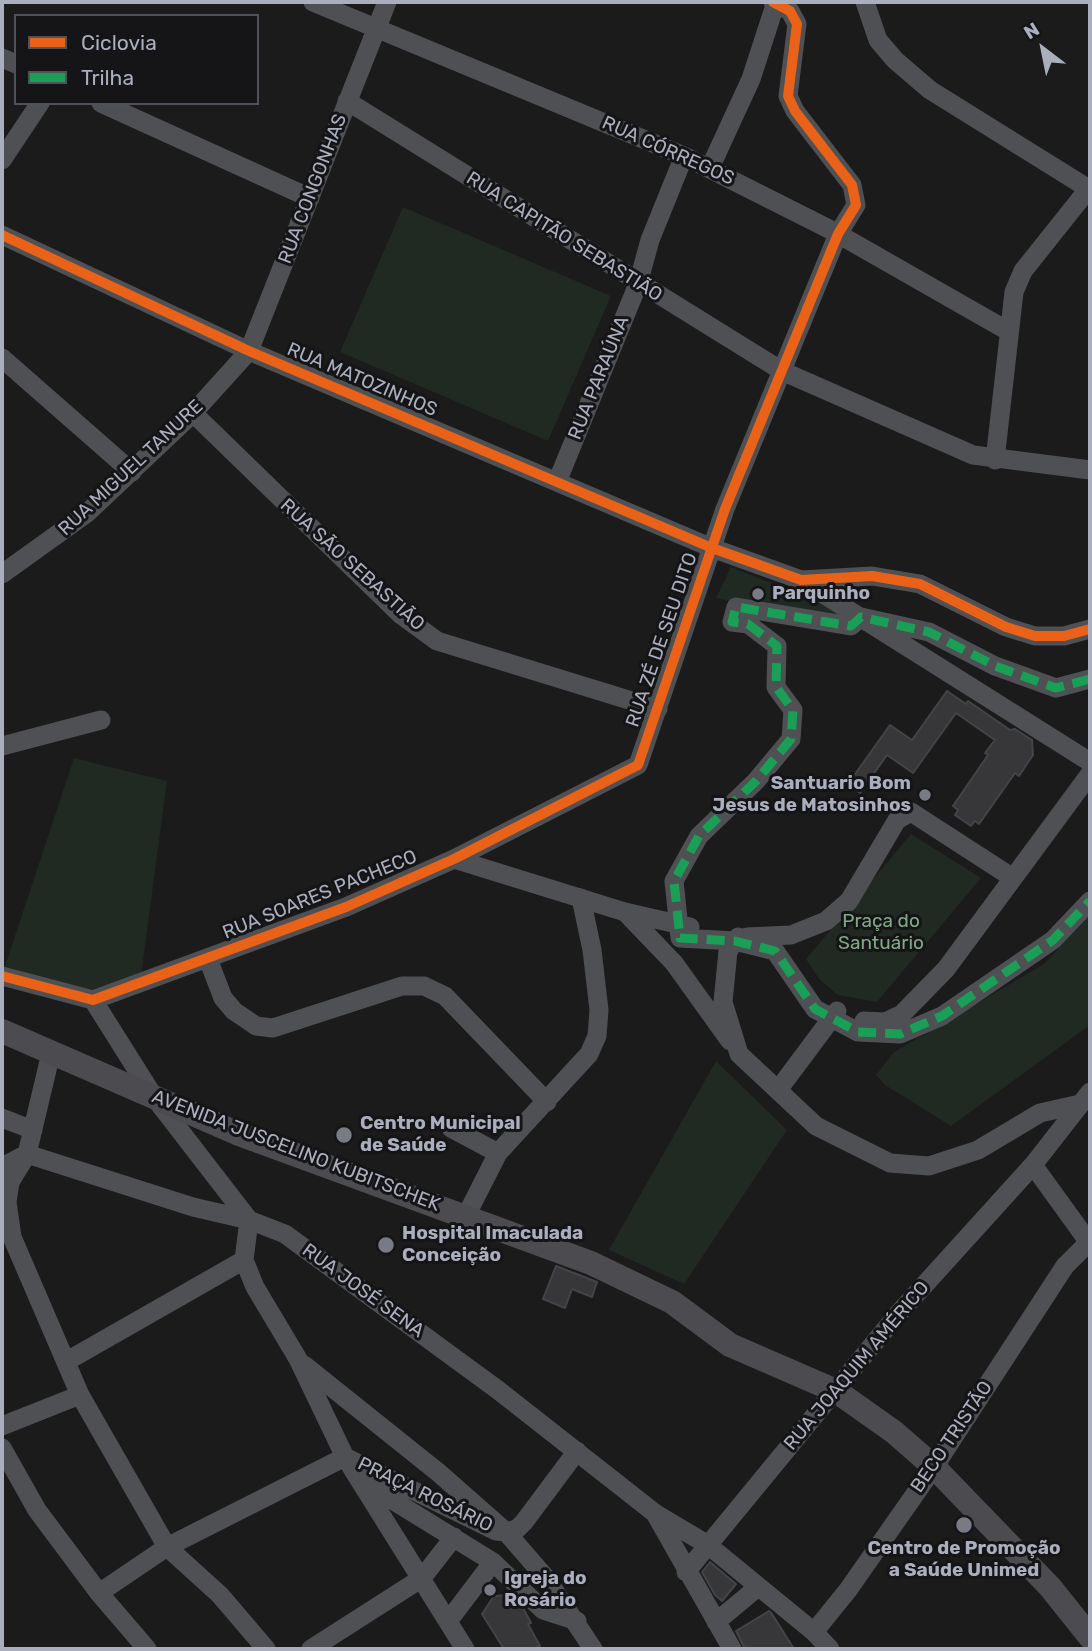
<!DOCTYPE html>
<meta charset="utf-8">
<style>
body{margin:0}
#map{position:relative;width:1092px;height:1651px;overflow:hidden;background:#1b1b1b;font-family:Rubik,sans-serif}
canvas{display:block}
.frame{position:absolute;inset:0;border:4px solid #abafbd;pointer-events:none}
.legend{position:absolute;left:14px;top:14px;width:245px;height:91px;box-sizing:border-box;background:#151417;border:2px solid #515259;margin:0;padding:9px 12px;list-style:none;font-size:21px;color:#abafbd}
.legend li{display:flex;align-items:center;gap:14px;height:35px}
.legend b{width:35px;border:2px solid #515259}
.north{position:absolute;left:1008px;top:14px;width:70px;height:70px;-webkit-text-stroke:5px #151417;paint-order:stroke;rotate:328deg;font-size:19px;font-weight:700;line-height:28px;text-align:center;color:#abafbd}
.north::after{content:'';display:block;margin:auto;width:24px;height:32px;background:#abafbd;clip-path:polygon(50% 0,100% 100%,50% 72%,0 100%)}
</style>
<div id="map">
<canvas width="1092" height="1651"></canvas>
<div class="frame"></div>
<ul class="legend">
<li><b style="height:9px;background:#ea6118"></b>Ciclovia</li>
<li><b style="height:9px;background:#1a9f57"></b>Trilha</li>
</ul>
<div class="north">N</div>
</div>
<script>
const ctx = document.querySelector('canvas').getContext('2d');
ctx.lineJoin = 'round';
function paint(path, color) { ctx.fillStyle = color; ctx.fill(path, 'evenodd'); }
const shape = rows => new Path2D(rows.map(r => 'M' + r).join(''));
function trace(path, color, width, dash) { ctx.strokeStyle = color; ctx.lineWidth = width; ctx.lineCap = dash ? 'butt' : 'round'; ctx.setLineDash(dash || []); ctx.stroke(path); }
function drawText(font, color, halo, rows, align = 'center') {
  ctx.font = font + ' Rubik,sans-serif'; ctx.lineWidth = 6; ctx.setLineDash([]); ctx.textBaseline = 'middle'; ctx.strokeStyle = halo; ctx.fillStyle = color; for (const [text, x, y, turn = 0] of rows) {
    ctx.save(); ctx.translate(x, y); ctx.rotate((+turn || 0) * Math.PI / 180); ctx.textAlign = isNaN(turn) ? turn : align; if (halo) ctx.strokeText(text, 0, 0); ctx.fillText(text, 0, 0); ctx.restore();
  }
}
const green = shape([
 [403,207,611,296,548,441,340,352],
 [731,567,831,607,844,617,785,613,716,598],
 [74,758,167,781,141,976,83,993,5,966],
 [911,834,981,878,877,1002,838,995,820,980,806,959],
 [1090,915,1090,1025,951,1126,885,1085,876,1075,894,1052,1044,964],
 [716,1061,787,1130,684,1284,609,1250]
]);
const building = shape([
 [947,691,966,704,968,701,1010,730,1015,729,1032,740,1033,755,1019,776,1015,773,979,824,975,821,971,826,955,815,958,810,953,806,988,755,985,753,995,740,956,713,913,773,887,755,860,793,848,784,890,725,912,740,947,691],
 [556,1266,597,1282,592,1297,572,1289,565,1308,543,1299,556,1266],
 [710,1562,736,1584,722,1601,715,1595,702,1572,710,1562],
 [510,1595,523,1608,531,1623,528,1624,540,1646,533,1649,504,1649,482,1614,494,1596,510,1595],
 [769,1611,772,1614,794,1649,745,1649,736,1631,769,1611]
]);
const minor = shape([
 [313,2,684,156,831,230,1008,331],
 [865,2,878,40,895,60,930,90,1089,189],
 [2,58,16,64],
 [347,101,782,371,973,455,1090,470],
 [101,103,310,198],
 [2,160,40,103],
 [710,168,751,79,776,2],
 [2,235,249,351,712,548,801,580,872,576,920,584,1006,627,1035,636,1064,636,1090,629],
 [2,358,132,472],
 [193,413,400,614,437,641,658,709],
 [995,460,1014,292,1023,271,1090,187],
 [557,482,638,284,650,240,684,156],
 [2,574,87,513,193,413,249,351,387,2],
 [801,580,1090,762],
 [1090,679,1056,688,995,666,929,632,861,617,851,626,736,607,732,622,748,624,777,646,776,687,793,710,791,739,756,781,699,836,674,881,680,938,735,941,775,951,815,1009,858,1032,900,1034,942,1016,1053,940,1090,901],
 [2,746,101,720],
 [454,859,625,912,674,963,730,1041],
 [625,912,690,927],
 [738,937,728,951,723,1002,739,1054,816,1126,890,1163,929,1166,978,1150,1040,1113,1080,1104],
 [747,937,791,935,826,921,849,901,897,820,911,812,1013,878],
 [208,959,223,998,234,1011,256,1026,273,1028,402,986,424,986,445,996,547,1102],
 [2,976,93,1000,346,907,454,859,638,765,725,509,838,234,856,205,852,185,795,111,788,96,797,24,790,11,773,2],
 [93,1000,154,1097,249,1220,244,1260,255,1287,298,1359,345,1457,465,1649],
 [864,1021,885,1022,902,1014,946,969,1090,774],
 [51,1053,27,1154,10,1182,7,1202,12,1237,80,1395,167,1547,220,1595,266,1649],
 [778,1090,837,1011],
 [2,1118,33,1130],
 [451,1128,498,1153],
 [1033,1165,1090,1244],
 [2,1167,27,1154,193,1207,249,1220,285,1234,498,1390,656,1514,708,1545,814,1632,830,1649],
 [466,1216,498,1153,589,1054,597,1036,599,1010,592,950,581,898],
 [67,1361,244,1260],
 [304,1365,439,1473,506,1532,546,1578,593,1649],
 [2,1426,80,1395],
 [2,1448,37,1510,99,1593,147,1649],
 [363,1482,493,1562,543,1610,577,1621],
 [656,1515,732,1649],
 [686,1572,898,1314,1033,1165,1090,1092],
 [99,1593,167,1547,345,1457,496,1531,506,1532,517,1529,524,1522,577,1451],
 [449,1620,493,1562],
 [716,1622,758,1587],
 [814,1632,848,1590,934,1467,1065,1266,1090,1241],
 [311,1649,422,1578,454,1537]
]);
const major = shape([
 [2,1031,239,1134,591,1263,672,1302,730,1345,836,1391,894,1432,934,1467,1050,1587,1090,1637]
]);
const quiet = shape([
 [1090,679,1056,688,995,666,929,632,861,617,851,626,736,607,732,622,748,624,777,646,776,687,793,710,791,739,756,781,699,836,674,881,680,938,735,941,775,951,815,1009,858,1032,900,1034,942,1016,1053,940,1090,901]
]);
const cycleway = shape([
 [2,235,249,351,712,548,801,580,872,576,920,584,1006,627,1035,636,1064,636,1090,629],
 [2,976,93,1000,346,907,454,859,638,765,725,509,838,234,856,205,852,185,795,111,788,96,797,24,790,11,773,2]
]);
const markers = [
 [758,594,7,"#797b84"],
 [925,795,7,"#797b84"],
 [344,1135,9,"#797b84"],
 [386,1245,9,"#797b84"],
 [964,1525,9,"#797b84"],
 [490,1590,7,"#797b84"]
];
const streetNames = [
 ["RUA CÓRREGOS",668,151,24],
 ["RUA CONGONHAS",313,189,-69],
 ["RUA CAPITÃO SEBASTIÃO",564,237,32],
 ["RUA PARAÚNA",599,378,-68],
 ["RUA MATOZINHOS",362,380,23],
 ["RUA MIGUEL TANURE",131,468,-43],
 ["RUA SÃO SEBASTIÃO",352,565,42],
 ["RUA ZÉ DE SEU DITO",662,640,-71],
 ["RUA SOARES PACHECO",320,895,-22],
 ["AVENIDA JUSCELINO KUBITSCHEK",296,1151,21],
 ["RUA JOSÉ SENA",363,1291,36],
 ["RUA JOAQUIM AMÉRICO",857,1366,-50],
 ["BECO TRISTÃO",952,1437,-56],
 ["PRAÇA ROSÁRIO",425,1495,26]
];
const poiNames = [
 ["Parquinho",772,594],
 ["Santuario Bom",911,784,"right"],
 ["Jesus de Matosinhos",911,806,"right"],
 ["Centro Municipal",360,1124],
 ["de Saúde",360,1146],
 ["Hospital Imaculada",402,1234],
 ["Conceição",402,1256],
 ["Centro de Promoção",964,1549,"center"],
 ["a Saúde Unimed",964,1571,"center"],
 ["Igreja do",504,1579],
 ["Rosário",504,1601]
];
const parkNames = [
 ["Praça do",881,922],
 ["Santuário",881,944]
];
paint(green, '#202922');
paint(building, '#373739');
trace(building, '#434447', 2);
trace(minor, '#4e5054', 19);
trace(major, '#4c4c50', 24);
trace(quiet, '#1a9f57', 9, [18, 9]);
trace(cycleway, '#ea6118', 10);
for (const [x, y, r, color] of markers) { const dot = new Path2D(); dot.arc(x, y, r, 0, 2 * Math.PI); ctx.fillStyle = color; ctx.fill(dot); trace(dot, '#151417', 2.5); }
drawText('19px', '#abafbd', '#151417', streetNames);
drawText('bold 19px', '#abafbd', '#151417', poiNames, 'left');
drawText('19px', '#81a987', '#151417', parkNames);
</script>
